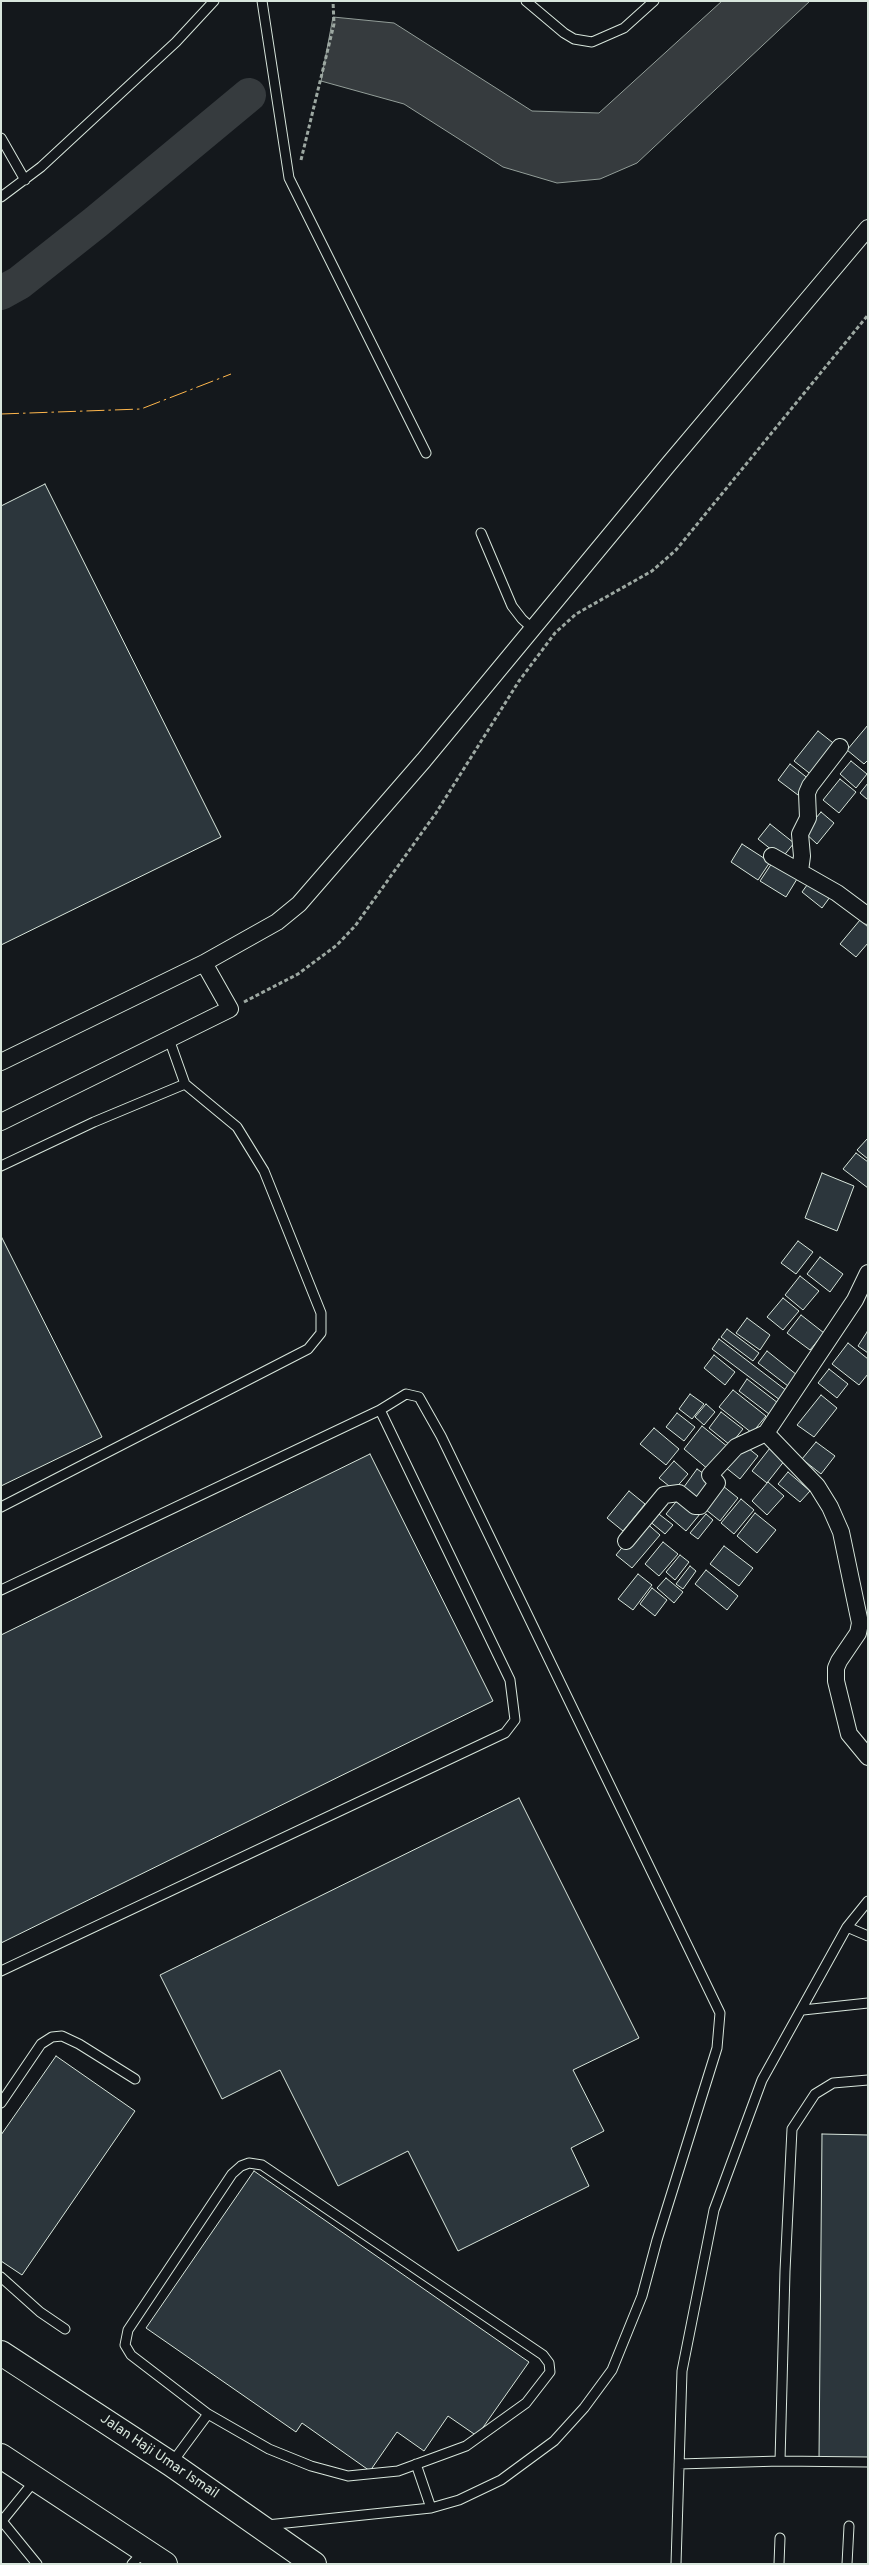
<!DOCTYPE html>
<style>
body{margin:0}
#map{position:relative;width:869px;height:2565px;overflow:hidden;background:#14181c;font-family:Overpass,sans-serif}
canvas{display:block}
.frame{position:absolute;inset:0;border:2px solid #d8e6dc;pointer-events:none}
</style>
<div id="map">
<canvas width="869" height="2565"></canvas>
<div class="frame"></div>
</div>
<script>
const ctx = document.querySelector('canvas').getContext('2d');
ctx.lineJoin = 'round';
function paint(path, color) { ctx.fillStyle = color; ctx.fill(path, 'evenodd'); }
const shape = rows => new Path2D(rows.map(r => 'M' + r).join(''));
function trace(path, color, width, dash) { ctx.strokeStyle = color; ctx.lineWidth = width; ctx.lineCap = dash ? 'butt' : 'round'; ctx.setLineDash(dash || []); ctx.stroke(path); }
function drawText(font, color, halo, rows, align = 'center') {
  ctx.font = font + ' Overpass,sans-serif'; ctx.lineWidth = 4; ctx.setLineDash([]); ctx.textBaseline = 'middle'; ctx.strokeStyle = halo; ctx.fillStyle = color; for (const [text, x, y, turn = 0] of rows) {
    ctx.save(); ctx.translate(x, y); ctx.rotate((+turn || 0) * Math.PI / 180); ctx.textAlign = isNaN(turn) ? turn : align; if (halo) ctx.strokeText(text, 0, 0); ctx.fillText(text, 0, 0); ctx.restore();
  }
}
const water = shape([
 [722,1,810,1,637,163,600,179,557,183,503,167,404,104,321,81,333,17,394,23,532,111,599,113,722,1]
]);
const river = shape([
 [1,293,19,283,96,222,249,95]
]);
const building = shape([
 [45,484,221,837,1,945,1,506,45,484],
 [868,725,868,760,864,764,847,750,868,725],
 [818,731,837,746,813,776,794,761,818,731],
 [851,761,867,774,856,788,840,774,851,761],
 [790,764,810,780,798,795,778,780,790,764],
 [840,779,856,792,839,813,823,800,840,779],
 [868,783,868,800,860,793,868,783],
 [821,812,834,823,817,844,804,832,821,812],
 [770,824,794,843,782,858,758,839,770,824],
 [742,844,770,862,758,880,731,862,742,844],
 [772,863,797,879,786,897,760,881,772,863],
 [810,881,830,897,822,908,802,892,810,881],
 [860,920,868,927,868,943,856,957,840,944,860,920],
 [868,1138,868,1159,857,1150,868,1138],
 [856,1153,868,1162,868,1188,843,1169,856,1153],
 [822,1173,854,1186,837,1231,805,1218,822,1173],
 [1,1236,102,1437,1,1486,1,1236],
 [798,1241,813,1252,796,1274,781,1263,798,1241],
 [820,1257,843,1274,830,1292,807,1274,820,1257],
 [800,1276,819,1291,803,1310,785,1295,800,1276],
 [783,1298,799,1311,783,1330,767,1317,783,1298],
 [801,1315,824,1333,810,1350,787,1333,801,1315],
 [747,1318,770,1335,760,1350,736,1333,747,1318],
 [727,1329,759,1353,753,1361,721,1337,727,1329],
 [867,1332,868,1333,868,1353,858,1346,867,1332],
 [719,1339,787,1391,780,1400,712,1349,719,1339],
 [848,1343,868,1359,868,1374,859,1385,832,1364,848,1343],
 [767,1351,797,1375,788,1386,758,1363,767,1351],
 [714,1355,735,1372,725,1385,704,1368,714,1355],
 [829,1369,848,1384,837,1398,818,1383,829,1369],
 [747,1379,778,1403,769,1414,739,1391,747,1379],
 [733,1390,766,1416,752,1433,719,1407,733,1390],
 [690,1394,704,1404,692,1419,679,1409,690,1394],
 [821,1395,837,1408,814,1437,797,1425,821,1395],
 [706,1404,715,1412,704,1425,695,1417,706,1404],
 [721,1412,743,1429,730,1445,709,1428,721,1412],
 [677,1413,695,1427,684,1441,666,1427,677,1413],
 [702,1426,728,1447,709,1470,684,1449,702,1426],
 [654,1428,679,1449,666,1465,640,1444,654,1428],
 [816,1442,835,1456,821,1474,802,1459,816,1442],
 [743,1444,758,1456,740,1479,725,1467,743,1444],
 [770,1448,785,1460,767,1483,752,1471,770,1448],
 [370,1454,493,1701,1,1943,1,1635,370,1454],
 [674,1461,688,1474,674,1490,659,1478,674,1461],
 [697,1469,713,1480,696,1503,681,1491,697,1469],
 [788,1472,810,1491,800,1502,778,1484,788,1472],
 [768,1482,784,1496,767,1515,752,1501,768,1482],
 [723,1486,738,1498,720,1521,705,1509,723,1486],
 [629,1491,645,1504,623,1531,607,1518,629,1491],
 [680,1497,700,1514,686,1531,666,1514,680,1497],
 [741,1499,754,1510,734,1534,721,1523,741,1499],
 [655,1511,673,1525,665,1534,648,1520,655,1511],
 [755,1513,776,1530,757,1553,737,1536,755,1513],
 [706,1514,713,1520,698,1539,690,1533,706,1514],
 [644,1521,660,1535,632,1568,616,1555,644,1521],
 [663,1542,678,1554,659,1576,645,1564,663,1542],
 [724,1546,753,1568,739,1586,710,1564,724,1546],
 [680,1555,689,1562,675,1580,666,1572,680,1555],
 [690,1566,696,1571,683,1589,676,1584,690,1566],
 [706,1570,738,1596,727,1610,695,1584,706,1570],
 [638,1574,652,1585,633,1610,618,1599,638,1574],
 [666,1578,683,1592,674,1603,657,1588,666,1578],
 [652,1588,667,1600,655,1616,640,1604,652,1588],
 [519,1798,639,2038,573,2070,604,2131,571,2148,589,2186,458,2251,408,2151,338,2186,280,2070,222,2099,160,1975,519,1798],
 [56,2056,135,2111,22,2275,1,2261,1,2135,56,2056],
 [822,2134,868,2135,868,2459,819,2458,822,2134],
 [254,2171,529,2362,477,2436,448,2416,424,2451,397,2432,370,2471,302,2423,296,2432,146,2328,254,2171]
]);
const path = shape([
 [301,160,334,24,333,1],
 [244,1002,298,974,337,945,355,926,436,813,519,681,555,633,576,614,652,571,676,550,868,315]
]);
const service = shape([
 [262,1,289,178,426,453],
 [526,1,564,33,574,39,592,42,624,28,654,1],
 [1,138,25,180],
 [1,197,41,167,176,42,214,1],
 [481,533,512,606,522,619,533,629],
 [1,1166,94,1122,185,1084,169,1039],
 [1,1507,308,1349,321,1333,321,1313,264,1171,237,1127,185,1084],
 [1,1590,380,1410,406,1394,419,1397,441,1436,720,2013,717,2048,657,2240,642,2296,612,2370,584,2408,554,2441,501,2480,459,2500,431,2508,267,2525],
 [847,1927,868,1936],
 [1,1971,505,1733,515,1720,510,1680,380,1410],
 [803,2010,868,2003],
 [1,2103,41,2044,52,2037,62,2036,79,2044,135,2079],
 [249,2163,262,2165,543,2355,549,2363,550,2372,526,2403,466,2446,398,2471,348,2476,311,2466,269,2449,208,2414,131,2355,125,2345,128,2330,232,2174,241,2166,249,2163],
 [1,2277,40,2312,65,2329],
 [780,2461,785,2271,792,2129,815,2094,833,2083,868,2080],
 [171,2464,208,2414],
 [416,2464,431,2508],
 [679,2464,780,2461,868,2462],
 [36,2479,2,2521,37,2564],
 [132,2564,144,2551],
 [676,2564,682,2371,714,2210,762,2080,847,1927,868,1901],
 [779,2564,780,2538],
 [847,2564,849,2526]
]);
const minor = shape([
 [772,856,837,893,868,916],
 [800,871,802,856,800,834,808,818,807,793,810,786,840,747],
 [1,1062,204,963,277,922,299,904,424,760,668,465,868,228],
 [1,1122,230,1009,204,963],
 [868,1273,855,1300,766,1433,817,1486,830,1507,841,1532,860,1623,858,1633,839,1661,836,1668,836,1681,849,1734,868,1757],
 [626,1541,664,1495,679,1493,695,1506,700,1506,717,1483,710,1475,736,1447,766,1433]
]);
const secondary = shape([
 [1,2353,171,2464,314,2564],
 [1,2456,165,2564]
]);
const power = shape([
 [1,414,141,409,231,374]
]);
const streetNames = [
 ["Jalan Haji Umar Ismail",159,2457,34]
];
paint(water, '#363b3e');
trace(water, '#939e99', 1);
trace(river, '#363b3e', 34);
paint(building, '#2c363c');
trace(building, '#d8e6dc', 1);
trace(service, '#d8e6dc', 11);
trace(minor, '#d8e6dc', 18);
trace(secondary, '#d8e6dc', 26);
trace(path, '#9da8a2', 3, [4, 2.5]);
trace(service, '#14181c', 9);
trace(minor, '#14181c', 16);
trace(secondary, '#14181c', 24);
trace(power, '#ffb74d', 1, [18, 4, 2.5, 4]);
drawText('14px', '#d8e6dc', '#14181c', streetNames);
</script>
